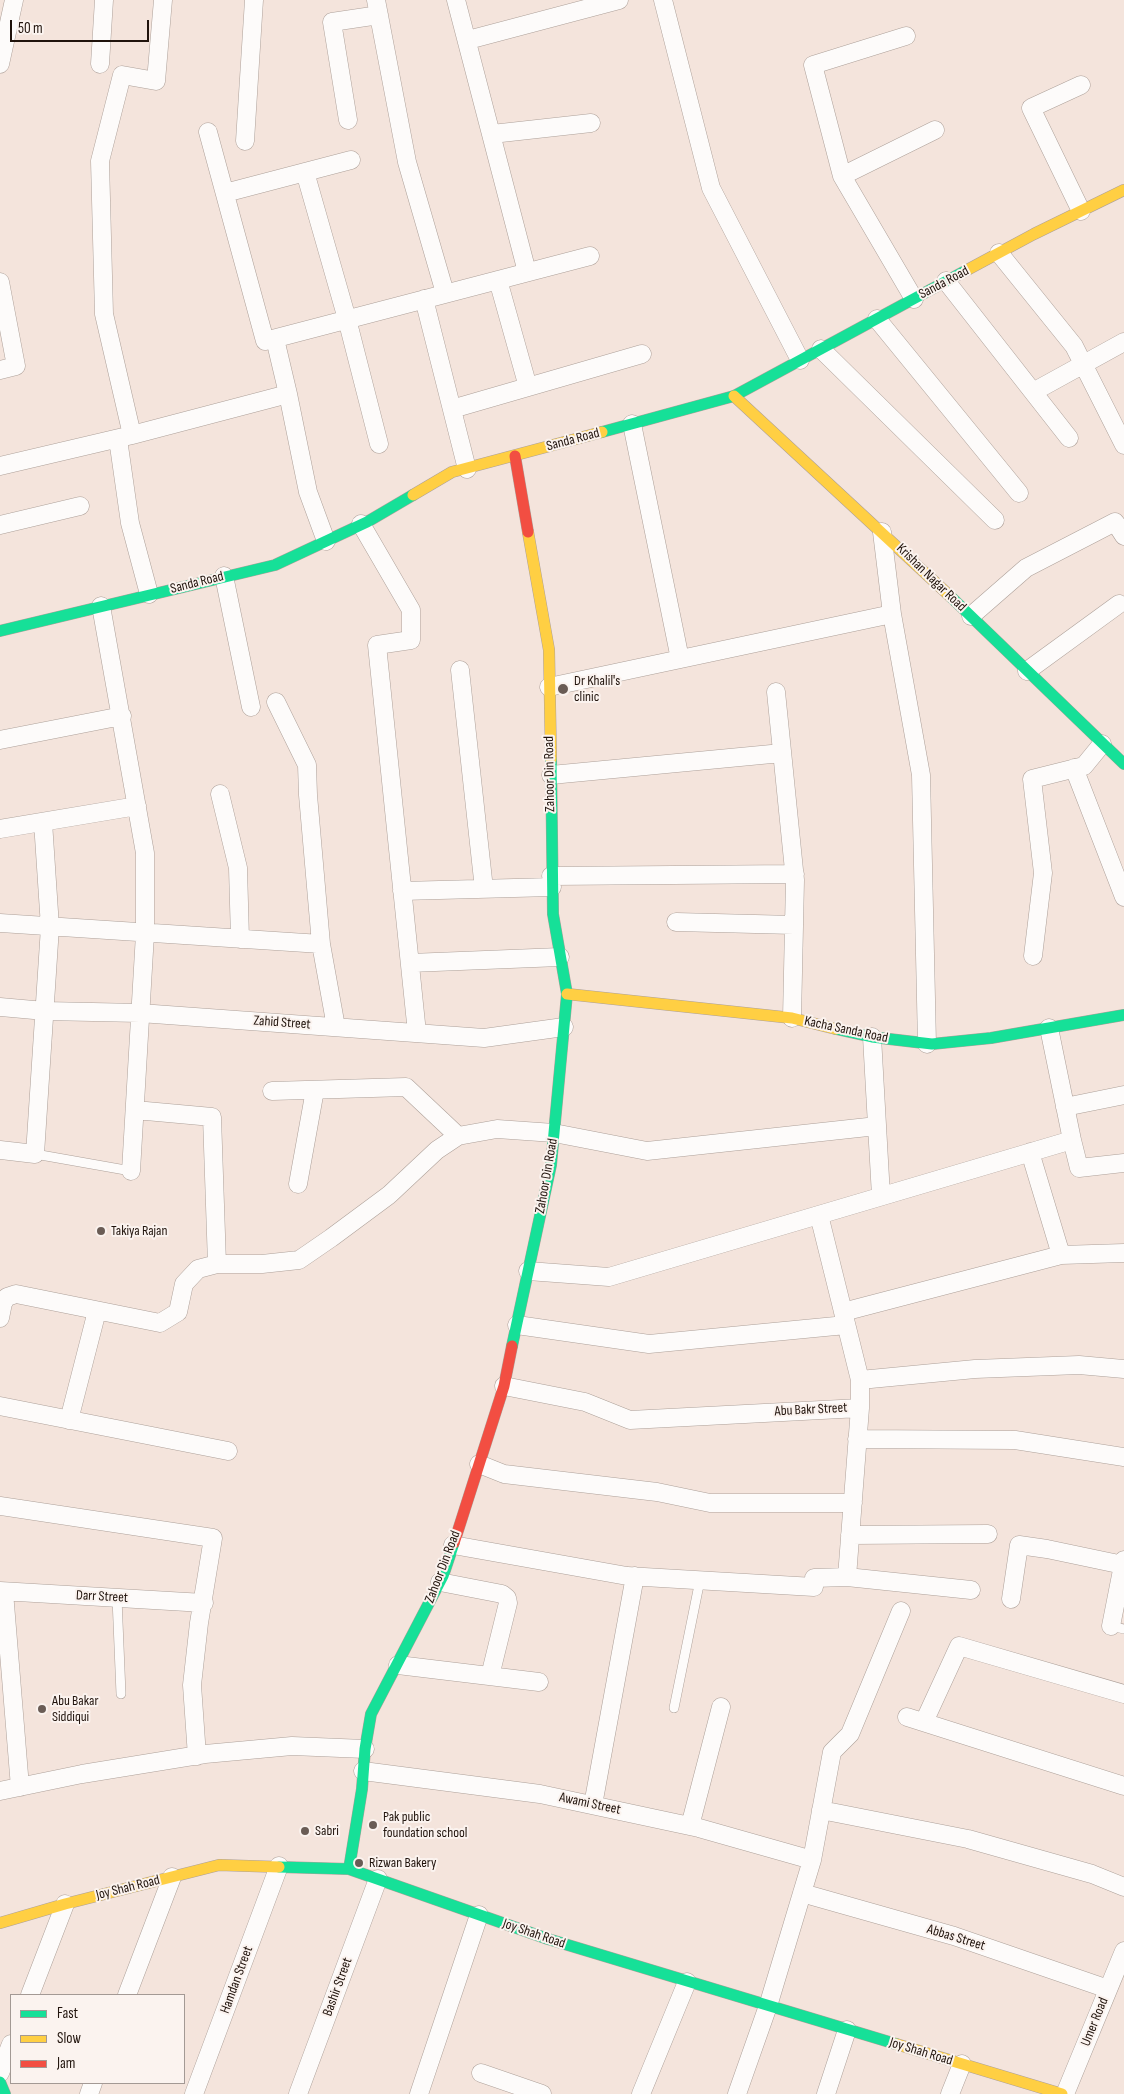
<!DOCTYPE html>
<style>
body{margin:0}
#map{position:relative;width:1124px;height:2094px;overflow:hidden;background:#f4e4dc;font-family:"Sofia Sans Condensed",sans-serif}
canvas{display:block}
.legend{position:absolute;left:10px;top:1994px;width:175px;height:90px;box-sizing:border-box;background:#fbf3ef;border:1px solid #a39994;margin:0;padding:6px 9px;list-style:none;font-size:15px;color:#20130c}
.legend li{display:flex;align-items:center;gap:10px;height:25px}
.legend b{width:25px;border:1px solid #a39994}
.scale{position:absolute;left:10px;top:20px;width:139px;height:22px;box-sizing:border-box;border:2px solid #20130c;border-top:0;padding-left:6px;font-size:15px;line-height:18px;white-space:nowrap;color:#20130c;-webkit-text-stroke:4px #fbf3ef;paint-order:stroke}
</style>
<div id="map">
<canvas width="1124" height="2094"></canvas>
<ul class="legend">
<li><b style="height:6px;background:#16e098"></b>Fast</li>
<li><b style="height:6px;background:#ffcf43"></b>Slow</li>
<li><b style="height:6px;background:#f24e42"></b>Jam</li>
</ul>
<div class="scale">50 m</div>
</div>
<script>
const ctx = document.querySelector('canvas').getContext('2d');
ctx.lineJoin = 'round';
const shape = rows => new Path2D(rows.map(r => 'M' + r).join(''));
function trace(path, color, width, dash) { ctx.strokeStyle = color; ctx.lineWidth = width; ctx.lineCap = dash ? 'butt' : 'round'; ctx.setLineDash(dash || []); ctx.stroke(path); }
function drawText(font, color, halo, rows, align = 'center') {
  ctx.font = font + ' "Sofia Sans Condensed",sans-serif'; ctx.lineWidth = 4; ctx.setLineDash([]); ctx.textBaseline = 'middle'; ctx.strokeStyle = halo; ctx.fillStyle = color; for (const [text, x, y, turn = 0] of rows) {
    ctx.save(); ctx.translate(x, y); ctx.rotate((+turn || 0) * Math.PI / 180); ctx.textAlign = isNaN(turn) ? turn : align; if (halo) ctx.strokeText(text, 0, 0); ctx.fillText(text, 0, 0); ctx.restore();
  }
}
const lane = shape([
 [35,1154,131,1171],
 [117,1598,121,1694],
 [1111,1626,1124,1629],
 [674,1708,700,1580]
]);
const street = shape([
 [376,0,407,162,445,293],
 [456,0,527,272],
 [663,0,711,188,800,360],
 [906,36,813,65,842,176,914,299],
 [468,40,619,0],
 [0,64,14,0],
 [100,64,104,0],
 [348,120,332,22,379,15],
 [208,132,265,341,590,256],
 [492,134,591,123],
 [245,141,254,0],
 [305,172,347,319,379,444],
 [842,176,935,130],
 [225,193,351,160],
 [1081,211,1031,108,1081,85],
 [999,253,1074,346,1124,445],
 [498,280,528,387],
 [946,281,1069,438],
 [0,282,16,366,0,370],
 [424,299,467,469],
 [877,319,1019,493],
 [821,349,995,520],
 [1033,392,1124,342],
 [288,394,308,492,326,541],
 [452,409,642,354],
 [632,424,680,659],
 [132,435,288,394,275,339],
 [118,439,130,523,149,594],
 [0,466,132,435,104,314,100,161,122,75,156,81,163,0],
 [361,524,411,610,411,640,377,645,417,1033],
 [0,525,80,506],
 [882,532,892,614,921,775,927,1044],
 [224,576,251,707],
 [101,606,145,853,145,934,131,1171],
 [971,616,1026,568,1115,522,1124,536],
 [460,670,484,889],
 [1027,671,1119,604],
 [549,687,892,614],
 [776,692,795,880,792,1018],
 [276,702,307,765,308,795,321,944],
 [0,740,122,716],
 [1074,768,1124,897],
 [551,775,782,753],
 [220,794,238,868,240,939],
 [0,829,137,806],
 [551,876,795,874],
 [402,891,552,887],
 [676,922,794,925],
 [0,923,321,944,336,1027],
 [1033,956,1043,873,1032,779,1084,766,1102,744],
 [410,963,560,957],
 [0,1007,45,1011,140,1013,484,1038,564,1027],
 [872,1037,881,1196],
 [272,1091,406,1087,458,1136],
 [1065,1107,1124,1095],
 [135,1110,212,1117,217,1264],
 [1072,1140,1079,1168,1124,1163],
 [0,1150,35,1154,50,927,43,822],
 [1030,1152,1061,1255],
 [298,1184,315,1090],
 [819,1215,860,1380],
 [528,1271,609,1277,1072,1140,1049,1028],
 [843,1312,1061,1255,1124,1253],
 [0,1318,3,1303,7,1297,16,1294,160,1323,178,1312,184,1284,198,1269,217,1264,262,1264,299,1260,331,1238,389,1195,437,1150,458,1136,497,1129,554,1133,647,1151,877,1126],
 [517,1325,649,1344,846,1325],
 [504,1386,585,1402,630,1420,860,1408,860,1380,975,1369,1079,1365,1124,1369],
 [0,1406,228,1451],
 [69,1420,97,1311],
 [857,1439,1015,1440,1124,1457],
 [479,1464,504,1474,657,1492,710,1503,853,1503],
 [0,1506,213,1538,199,1623,192,1685,197,1756],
 [850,1535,988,1534],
 [453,1545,627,1576,814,1587,814,1578,847,1577,971,1590],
 [847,1577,860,1408],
 [440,1582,502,1594,507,1598,508,1603,490,1676],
 [0,1591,204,1603],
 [4,1592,20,1787],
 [1011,1599,1019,1545,1047,1549,1123,1565],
 [1111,1626,1124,1560],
 [398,1665,539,1682],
 [907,1717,1124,1786],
 [924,1722,959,1646,1124,1694],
 [363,1771,540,1794,699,1828,812,1860],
 [0,1791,82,1774,205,1754,292,1746,365,1749],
 [593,1805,635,1576],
 [821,1810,968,1839,1092,1874,1124,1887],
 [690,1826,721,1707],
 [802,1893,954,1936,1108,1989],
 [30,1995,65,1904],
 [127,1995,172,1877],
 [0,2073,11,2044],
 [481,2073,542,2094],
 [89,2094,93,2083],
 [194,2094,279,1866],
 [298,2094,378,1879],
 [419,2094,479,1915],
 [641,2094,687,1982],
 [737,2094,768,2006,812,1860,832,1752,850,1734,901,1611],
 [826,2094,847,2030],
 [950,2094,962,2064],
 [1065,2094,1124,1951]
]);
const fast = shape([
 [602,432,734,396,967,270],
 [951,597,1124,764],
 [0,631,275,565,367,522,413,495],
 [836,1029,872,1037,932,1044,991,1038,1124,1015],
 [512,1346,551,1165,567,994,553,914,551,759],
 [279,1867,349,1869,548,1939,896,2044],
 [349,1869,362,1789,365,1749,371,1714,443,1576,454,1543],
 [0,2082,5,2094]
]);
const slow = shape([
 [967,270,1034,234,1124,190],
 [734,396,951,597],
 [413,495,452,472,602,432],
 [528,532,549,650,551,759],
 [567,994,792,1018,836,1029],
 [0,1923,65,1904,219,1865,279,1867],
 [896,2044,1062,2094]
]);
const jam = shape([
 [515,456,528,532],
 [454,1543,504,1386,512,1346]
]);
const markers = [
 [563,689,6,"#6a5c55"],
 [101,1231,5,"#6a5c55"],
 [42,1709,5,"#6a5c55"],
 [373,1825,5,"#6a5c55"],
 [305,1831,5,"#6a5c55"],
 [359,1863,5,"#6a5c55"]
];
const streetNames = [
 ["Sanda Road",944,283,-28],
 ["Sanda Road",573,440,-15],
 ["Krishan Nagar Road",931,578,44],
 ["Sanda Road",197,583,-14],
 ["Zahoor Din Road",550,774,-91],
 ["Zahid Street",282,1023,4],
 ["Kacha Sanda Road",846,1030,12],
 ["Zahoor Din Road",547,1176,-80],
 ["Abu Bakr Street",811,1410,-3],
 ["Zahoor Din Road",443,1567,-69],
 ["Darr Street",102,1597,3],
 ["Awami Street",590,1804,12],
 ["Joy Shah Road",128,1888,-14],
 ["Joy Shah Road",534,1934,19],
 ["Abbas Street",956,1938,17],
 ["Hamdan Street",237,1980,-70],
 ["Bashir Street",338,1987,-70],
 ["Umer Road",1095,2022,-68],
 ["Joy Shah Road",921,2052,17]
];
const poiNames = [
 ["Dr Khalil's",574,681],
 ["clinic",574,697],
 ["Takiya Rajan",111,1231],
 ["Abu Bakar",52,1701],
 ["Siddiqui",52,1717],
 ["Pak public",383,1817],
 ["foundation school",383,1833],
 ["Sabri",315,1831],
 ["Rizwan Bakery",369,1863]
];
trace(lane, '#ada099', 10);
trace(street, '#ada099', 19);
trace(fast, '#ada099', 12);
trace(slow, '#ada099', 12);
trace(jam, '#ada099', 12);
trace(lane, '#fdfbfa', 9);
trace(street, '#fdfbfa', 18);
trace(fast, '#16e098', 11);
trace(slow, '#ffcf43', 11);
trace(jam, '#f24e42', 11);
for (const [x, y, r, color] of markers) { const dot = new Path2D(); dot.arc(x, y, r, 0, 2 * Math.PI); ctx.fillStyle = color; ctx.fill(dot); trace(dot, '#fbf3ef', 2); }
drawText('14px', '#20130c', '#fbf3ef', streetNames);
drawText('14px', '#20130c', '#fbf3ef', poiNames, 'left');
</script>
